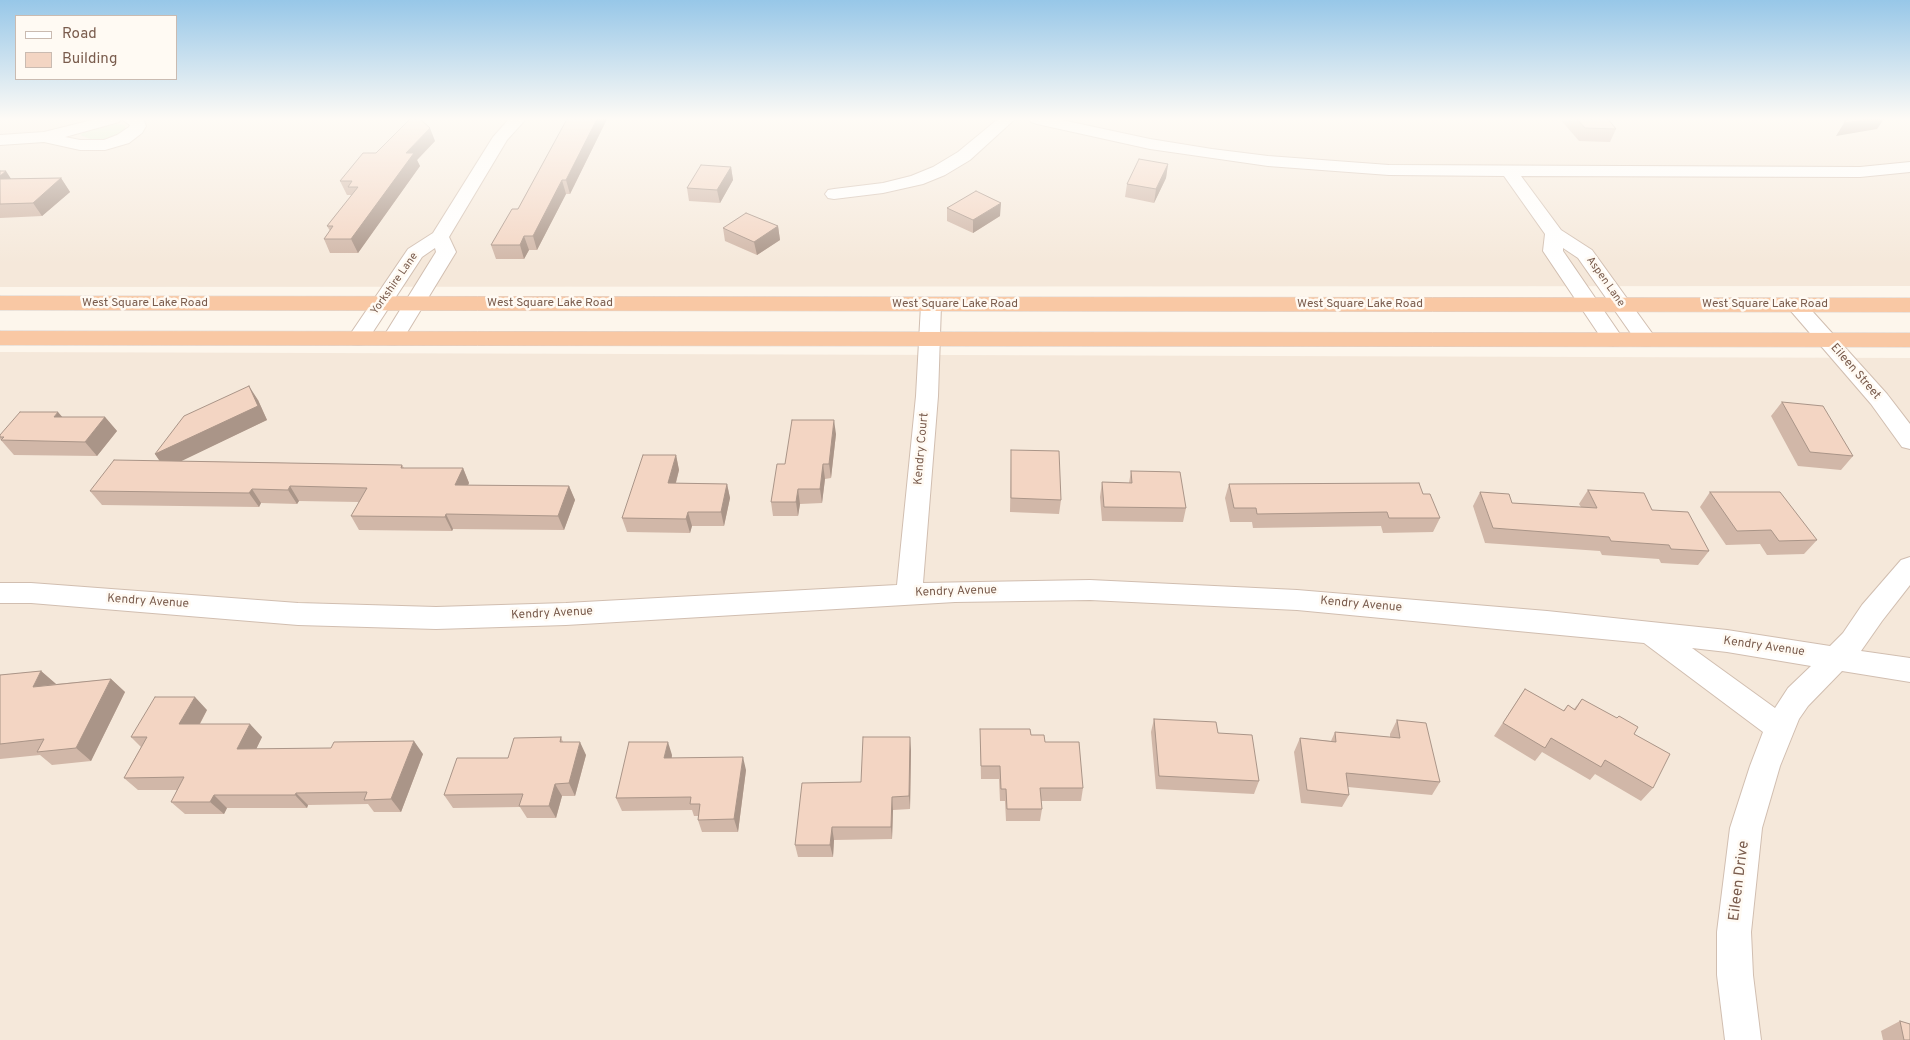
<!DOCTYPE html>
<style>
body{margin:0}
#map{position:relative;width:1910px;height:1040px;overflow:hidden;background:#fdf6ec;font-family:Overpass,sans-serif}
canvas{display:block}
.legend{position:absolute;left:15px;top:15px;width:162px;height:65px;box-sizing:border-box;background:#fffaf3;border:1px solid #cabbb1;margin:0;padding:6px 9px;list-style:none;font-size:15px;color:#7a5c4d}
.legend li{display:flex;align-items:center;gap:10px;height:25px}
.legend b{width:25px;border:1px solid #cabbb1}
</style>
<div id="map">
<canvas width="1910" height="1040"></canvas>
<ul class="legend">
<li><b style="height:6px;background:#fff"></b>Road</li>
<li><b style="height:14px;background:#f3d5c3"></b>Building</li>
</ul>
</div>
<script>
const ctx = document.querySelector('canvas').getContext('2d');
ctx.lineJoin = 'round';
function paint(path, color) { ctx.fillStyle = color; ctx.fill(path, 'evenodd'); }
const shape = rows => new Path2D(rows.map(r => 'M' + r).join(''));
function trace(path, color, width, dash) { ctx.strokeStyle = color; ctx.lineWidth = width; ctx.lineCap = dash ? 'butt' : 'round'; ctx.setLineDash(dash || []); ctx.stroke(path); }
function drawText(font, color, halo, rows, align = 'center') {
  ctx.font = font + ' Overpass,sans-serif'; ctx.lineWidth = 5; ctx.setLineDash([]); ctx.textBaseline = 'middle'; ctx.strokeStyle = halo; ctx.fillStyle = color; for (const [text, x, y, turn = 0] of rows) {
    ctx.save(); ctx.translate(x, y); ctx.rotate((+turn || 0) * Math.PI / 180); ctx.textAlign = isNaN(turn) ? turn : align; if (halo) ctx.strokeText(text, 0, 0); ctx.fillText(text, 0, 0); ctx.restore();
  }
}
const residential = shape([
 [0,119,1910,119,1910,286,0,287],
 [0,352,1910,358,1910,1040,0,1040]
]);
const green = shape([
 [110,124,121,124,124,125,126,129,124,132,104,140,93,140,80,135,84,132]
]);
const minor = shape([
 [96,119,143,119,146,126,142,133,129,143,105,150,80,150,44,142,0,145,0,135,44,132,96,119],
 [121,119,130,125,129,127,117,135,104,140,80,140,65,137,119,122,121,119],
 [509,119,526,119,507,140,449,237,456,252,400,344,393,345,386,344,382,339,436,252,435,248,422,257,365,344,358,345,351,344,347,339,408,249,433,233,493,137,509,119],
 [998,119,1015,119,970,160,945,175,923,184,883,193,834,199,828,198,825,194,828,190,834,189,883,183,911,176,933,167,958,152,998,119],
 [1029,119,1057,119,1150,139,1212,149,1268,156,1389,165,1860,167,1910,162,1910,172,1860,177,1521,176,1561,230,1592,250,1657,340,1653,345,1646,346,1639,345,1578,258,1563,248,1563,251,1624,340,1620,345,1613,346,1606,345,1543,251,1545,234,1504,176,1389,175,1268,166,1150,149,1037,124,1031,122,1029,119],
 [931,299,938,301,941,305,938,396,923,583,1090,580,1297,590,1547,611,1727,630,1830,646,1843,633,1862,605,1901,560,1910,557,1910,585,1882,621,1861,651,1910,658,1910,682,1842,671,1808,706,1799,719,1780,766,1762,828,1751,932,1753,975,1761,1040,1725,1040,1717,975,1717,932,1730,828,1750,766,1763,732,1644,643,1297,610,1090,600,955,602,566,625,436,629,298,625,31,603,0,603,0,583,31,583,298,603,436,607,566,603,897,585,916,396,921,305,924,301,931,299],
 [1692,648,1727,652,1811,666,1788,688,1775,708,1692,648],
 [1797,300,1804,302,1887,394,1910,424,1910,449,1902,447,1871,404,1790,310,1787,306,1790,302,1797,300]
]);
const trunk = shape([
 [0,296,1910,298,1910,312,0,310,0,296],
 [0,331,1910,333,1910,347,0,345,0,331]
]);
const wall = shape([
 [567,119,607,119,570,194,566,194,537,250,529,250,524,259,496,259,491,245,518,209],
 [1560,119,1608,119,1616,129,1610,142,1579,141],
 [435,141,417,160,420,166,358,253,330,253,324,239,330,231,327,226,352,195,347,195,340,181,376,153],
 [1168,164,1166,178,1154,203,1125,197,1127,184],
 [731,167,733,180,720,203,689,201,687,188],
 [0,171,11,179,61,178,70,192,42,216,0,218],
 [947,208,1000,216,973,233,947,221],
 [778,226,780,240,757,255,725,241,723,228],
 [258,400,267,420,180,461,402,465,404,468,463,468,469,483,468,485,569,486,575,500,564,530,453,529,452,531,359,530,351,516,359,502,299,501,297,504,261,503,259,507,102,505,90,491,160,461,155,454],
 [1782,402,1853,456,1841,470,1798,466,1771,416],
 [62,417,105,417,117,431,97,456,14,455,0,439,0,435],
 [836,434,831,478,825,479,822,503,800,504,798,516,773,516,771,502,785,464],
 [1011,450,1061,500,1059,514,1010,512],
 [676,455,679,470,676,483,727,484,730,498,724,526,692,526,690,533,627,532,622,518],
 [1131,471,1186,508,1183,522,1102,521,1100,497,1102,482,1129,483],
 [1229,484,1423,494,1440,518,1433,532,1383,533,1381,526,1253,528,1252,522,1230,522,1225,498],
 [1588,490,1652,510,1709,551,1698,565,1661,563,1659,559,1602,555,1600,551,1485,543,1473,506,1480,492,1512,503,1581,507,1579,504],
 [1710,492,1817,540,1804,554,1767,555,1760,544,1726,545,1700,507],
 [41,671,56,684,111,679,125,692,91,761,52,765,40,755,0,759,0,675],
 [1525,689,1563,711,1568,705,1574,709,1582,699,1634,734,1653,788,1641,801,1595,774,1590,780,1542,752,1535,761,1494,736],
 [207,710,200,724,262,737,256,749,423,754,401,812,374,812,368,804,308,805,307,808,227,808,224,814,185,814,171,802,177,790,138,790,124,778,141,747,131,737],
 [1154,719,1259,781,1254,794,1156,789,1151,732],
 [1397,720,1440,782,1432,795,1348,787,1349,795,1342,807,1301,803,1294,752,1300,738,1331,741,1335,732,1390,737,1390,734],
 [980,729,1031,735,1083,788,1081,801,1041,801,1042,809,1040,821,1006,821,1005,801,1000,801,999,779,981,779],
 [561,737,563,742,586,755,575,796,562,796,556,818,527,818,520,807,453,808,444,795,508,758],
 [911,750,910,809,893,810,892,839,834,840,833,857,798,857,795,845,861,782],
 [672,755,672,758,746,770,738,832,702,832,698,820,698,816,694,816,692,810,622,811,616,798],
 [1900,1021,1910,1040,1883,1040,1881,1031]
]);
const shadedWall = shape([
 [597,119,607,119,570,194,566,180],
 [1872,119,1884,119,1877,129,1836,136,1844,123],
 [430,128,435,141,417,160,420,166,358,253,351,239,406,153],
 [1168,164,1166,178,1154,203,1156,189],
 [731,167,733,180,720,203,717,190],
 [6,171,15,185,0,183,0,176],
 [61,178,70,192,42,216,33,203],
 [562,180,566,194,537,250,533,236],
 [1001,203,1000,216,973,233,973,220],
 [778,226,780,240,757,255,754,242],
 [524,236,529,250,524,259,520,245],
 [249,386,258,400,267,420,165,469,155,454],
 [58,412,70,426,54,417],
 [105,417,117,431,97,456,85,442],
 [834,420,836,434,831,478,829,464],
 [676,455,679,470,672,497,668,483],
 [823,464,825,479,822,503,820,489],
 [463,468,469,483,462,499,455,485],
 [727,484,730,498,724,526,721,512],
 [290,486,299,501,297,504,288,490],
 [569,486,575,500,564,530,558,516],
 [252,489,261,503,259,507,249,493],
 [798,489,800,504,798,516,796,502],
 [688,512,692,526,690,533,686,519],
 [446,514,453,529,452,531,445,517],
 [41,671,56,684,33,687],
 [111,679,125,692,91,761,76,748],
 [195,697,207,710,192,738,179,724],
 [250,724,262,737,250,762,237,749],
 [910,737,911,750,910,809,909,796],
 [414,741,423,754,401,812,391,799],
 [580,742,586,755,575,796,569,783],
 [668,742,672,755,669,771,664,758],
 [743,757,746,770,738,832,734,819],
 [555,784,562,796,556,818,549,806],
 [296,793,308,805,307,808,295,795],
 [214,795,227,808,224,814,210,802],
 [892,797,893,810,892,839,891,827],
 [832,827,834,840,833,857,830,845]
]);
const building = shape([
 [410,119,420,119,430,128,406,153,414,153,351,239,324,239,333,226,327,226,358,187,348,187,352,181,340,181,363,153,376,153,410,119],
 [567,119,597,119,566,180,562,180,533,236,524,236,520,245,491,245,512,209,518,209,567,119],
 [1577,119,1608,119,1616,129,1585,128,1577,119],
 [1847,119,1872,119,1844,123,1847,119],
 [1139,159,1168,164,1156,189,1127,184,1139,159],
 [701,165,731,167,717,190,687,188,701,165],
 [0,171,6,171,0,176,0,171],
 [61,178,33,203,0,204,0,179,61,178],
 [976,191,1001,203,973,220,947,208,976,191],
 [746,213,778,226,754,242,723,228,746,213],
 [249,386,258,406,155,454,184,416,249,386],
 [1782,402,1823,406,1853,456,1810,452,1782,402],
 [20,412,58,412,54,417,105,417,85,442,1,440,4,437,0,437,0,435,20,412],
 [792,420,834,420,829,464,823,464,820,489,798,489,796,502,771,502,777,464,785,464,792,420],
 [1011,450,1059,451,1061,500,1011,498,1011,450],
 [643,455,676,455,668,483,727,484,721,512,688,512,686,519,622,518,643,455],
 [114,460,402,465,401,468,463,468,455,485,569,486,558,516,446,514,445,517,351,516,367,488,290,486,288,490,252,489,249,493,90,491,114,460],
 [1131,471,1180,472,1186,508,1104,507,1102,482,1132,483,1131,471],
 [1419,483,1423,494,1430,494,1440,518,1389,518,1387,512,1257,514,1256,508,1234,508,1229,484,1419,483],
 [1588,490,1644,493,1652,510,1688,512,1709,551,1671,549,1669,545,1611,541,1609,537,1493,528,1480,492,1509,494,1512,503,1597,508,1588,490],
 [1710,492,1780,492,1817,540,1779,541,1771,530,1737,531,1710,492],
 [41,671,33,687,111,679,76,748,37,752,44,739,0,744,0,675,41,671],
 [1525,689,1564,711,1568,705,1575,710,1582,699,1617,718,1619,716,1638,727,1634,734,1670,754,1653,788,1605,760,1601,767,1551,738,1545,748,1503,723,1525,689],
 [155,697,195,697,179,724,250,724,237,749,331,748,334,742,414,741,391,799,364,800,367,792,296,793,295,795,214,795,210,802,171,802,184,777,124,778,147,737,131,737,155,697],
 [1154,719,1216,722,1218,733,1252,735,1259,781,1159,776,1154,719],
 [1397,720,1426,723,1440,782,1346,773,1349,795,1307,790,1300,738,1336,742,1335,732,1400,738,1397,720],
 [980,729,1030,729,1031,735,1044,735,1045,742,1079,742,1083,788,1040,788,1042,809,1007,809,1006,789,1001,789,1000,766,981,766,980,729],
 [561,737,560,742,580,742,569,783,555,784,549,806,519,806,523,794,444,795,457,758,508,758,514,738,561,737],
 [863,737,910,737,909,796,892,797,891,827,832,827,830,845,795,845,802,783,861,782,863,737],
 [629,742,668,742,664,758,743,757,734,819,698,820,700,804,690,804,691,797,616,798,629,742],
 [1900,1021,1910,1024,1910,1040,1904,1040,1900,1021]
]);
const farStreetnames = [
 ["Aspen Lane",1605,282,55],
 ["Yorkshire Lane",395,284,-55]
];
const streetNames = [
 ["West Square Lake Road",145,304],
 ["West Square Lake Road",550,304],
 ["West Square Lake Road",955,305],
 ["West Square Lake Road",1360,305],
 ["West Square Lake Road",1765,305],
 ["Eileen Street",1855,372,49],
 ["Kendry Court",922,449,-85],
 ["Kendry Avenue",956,592,-2],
 ["Kendry Avenue",148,602,4],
 ["Kendry Avenue",1361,605,5],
 ["Kendry Avenue",552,614,-3],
 ["Kendry Avenue",1764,647,8]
];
const nearStreetnames = [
 ["Eileen Drive",1740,881,-83]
];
paint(residential, '#f5e8da');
paint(green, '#d8ecc9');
trace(minor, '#d1beb0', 2);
trace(trunk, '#dad1cd', 1);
paint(minor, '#fff');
paint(trunk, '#f9c8a4');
paint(wall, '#d1b7a8');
paint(shadedWall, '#aa9588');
paint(building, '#f3d5c3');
trace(building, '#aa9588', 1);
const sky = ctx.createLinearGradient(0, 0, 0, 264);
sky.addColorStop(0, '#97c7e8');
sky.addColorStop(0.45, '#fefbf6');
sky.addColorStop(1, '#fefbf600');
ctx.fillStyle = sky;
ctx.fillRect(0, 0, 1910, 264);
drawText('11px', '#7a5c4d', '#fffaf3', farStreetnames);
drawText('12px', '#7a5c4d', '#fffaf3', streetNames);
drawText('15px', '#7a5c4d', '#fffaf3', nearStreetnames);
</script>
